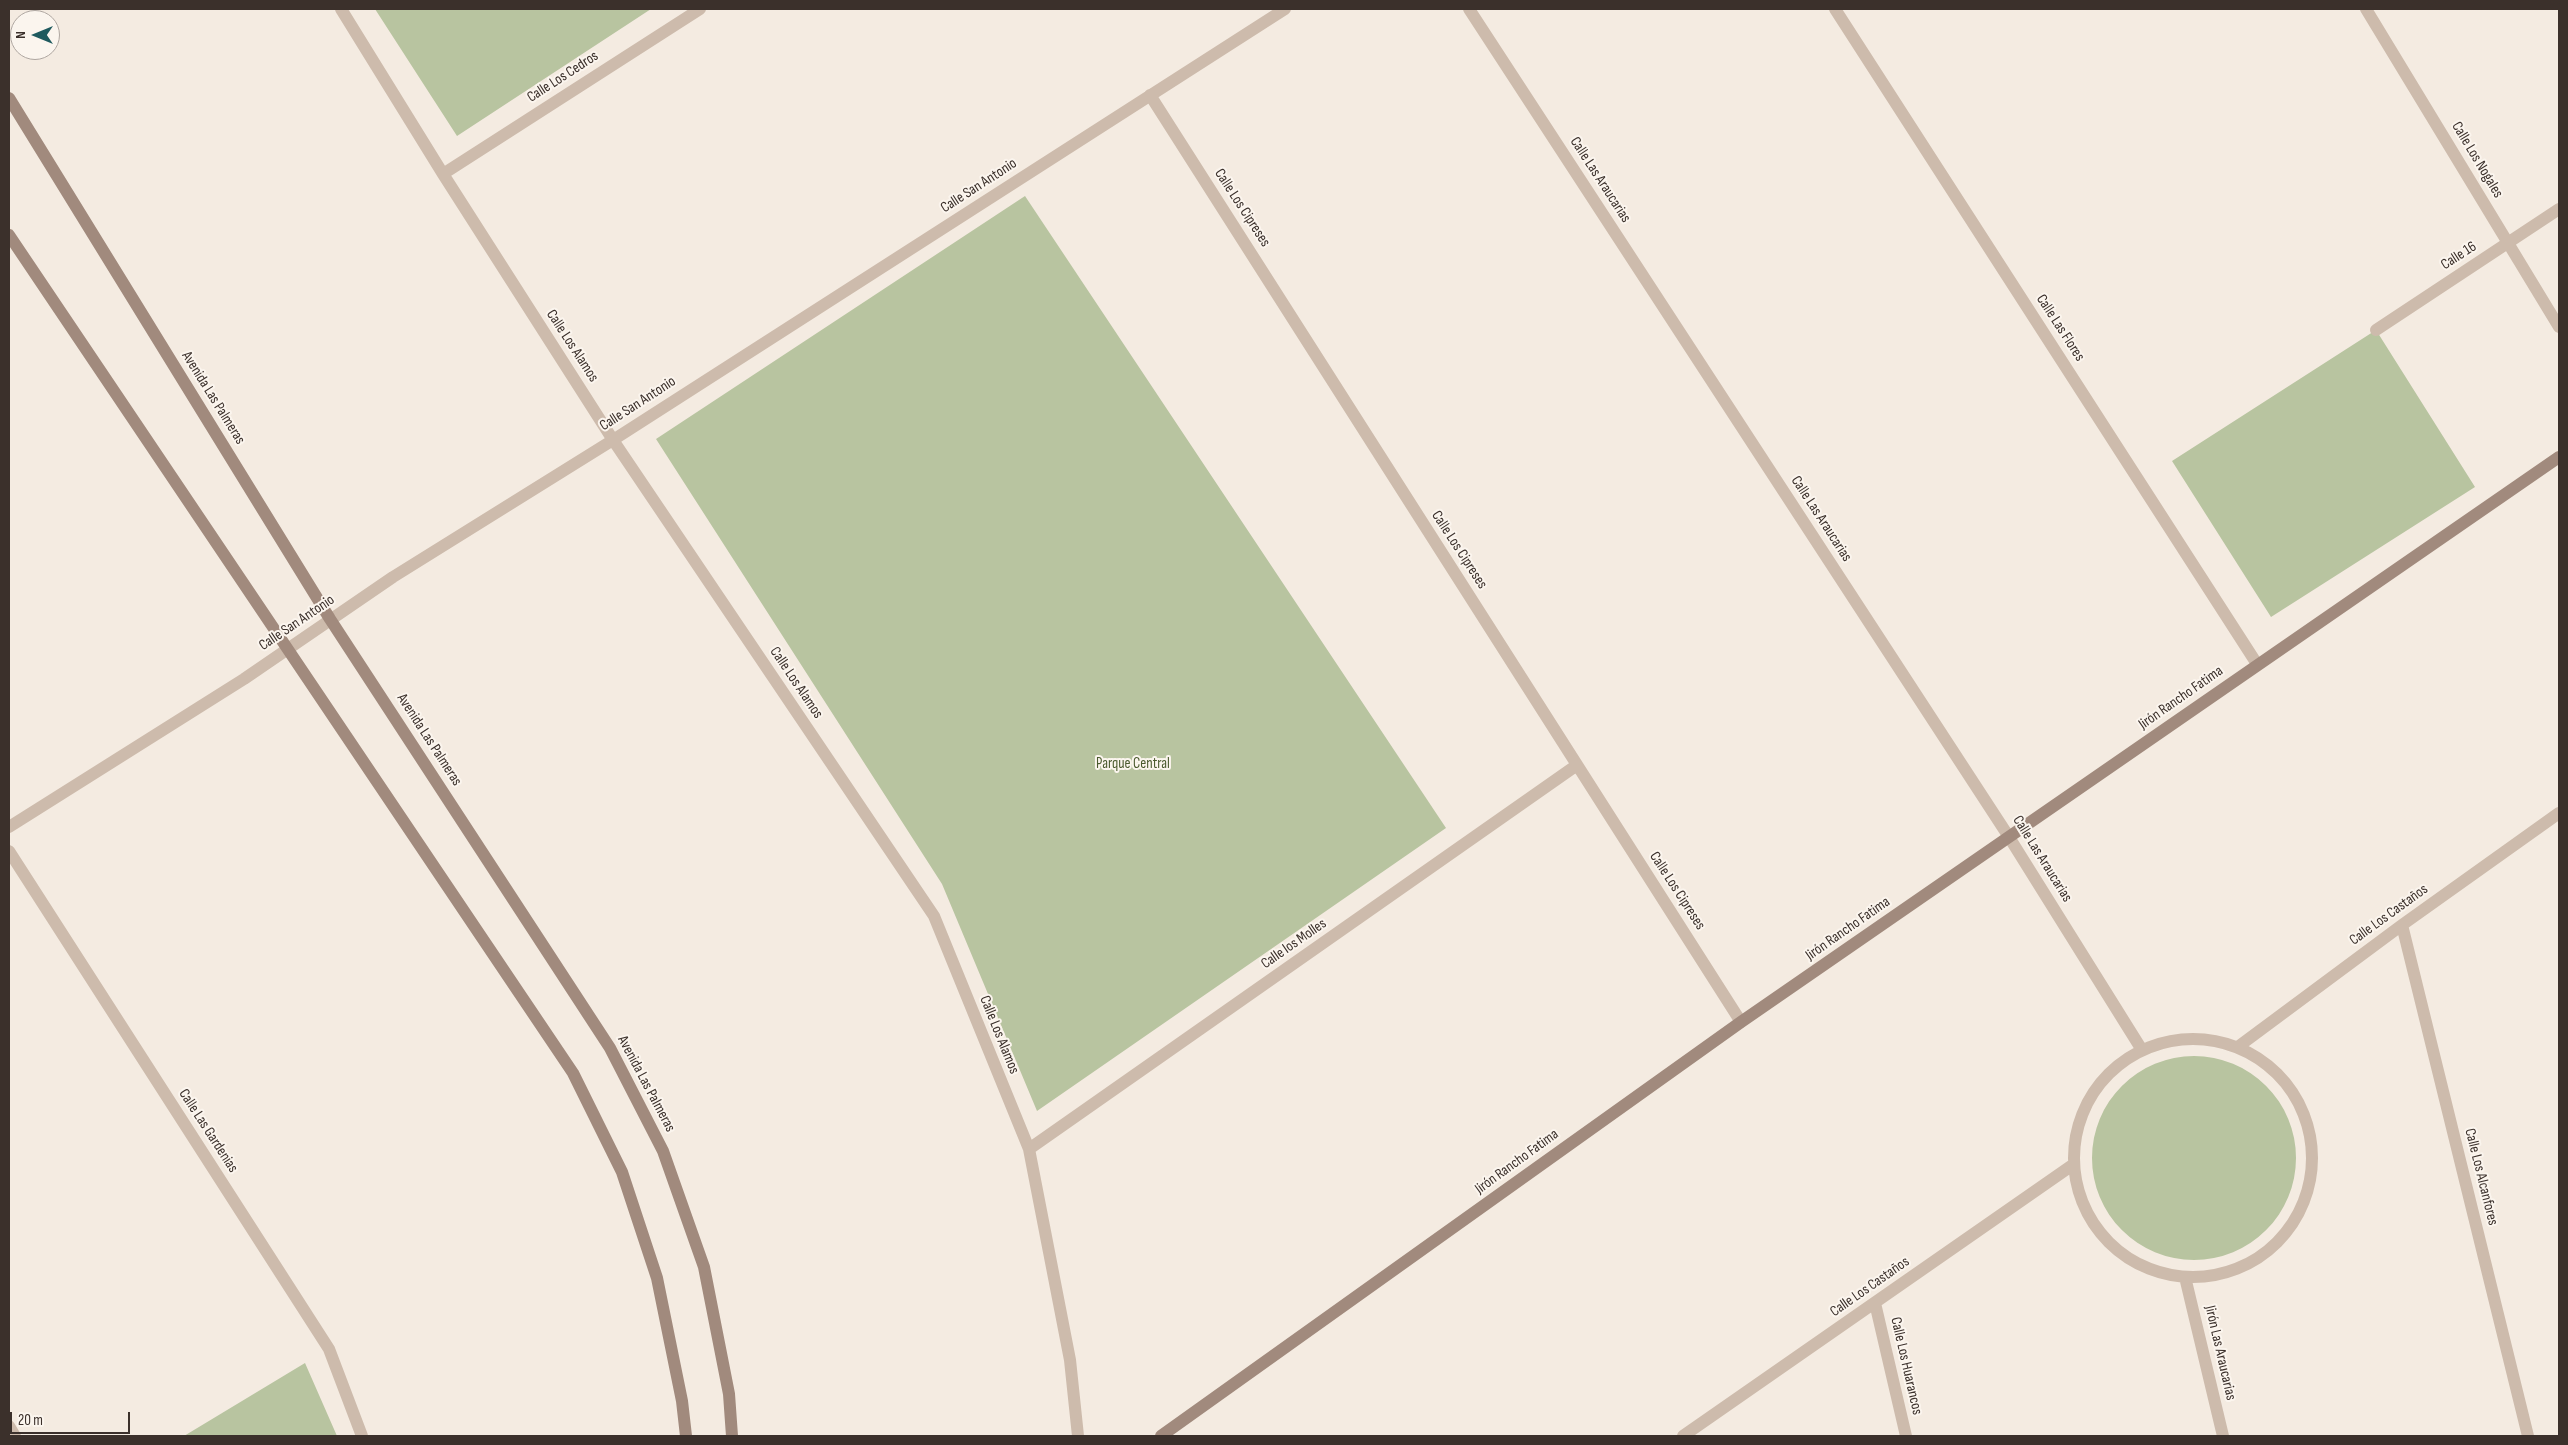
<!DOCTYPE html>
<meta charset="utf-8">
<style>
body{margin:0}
#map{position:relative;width:2568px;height:1445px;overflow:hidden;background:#f4ebe1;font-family:"Sofia Sans Condensed",sans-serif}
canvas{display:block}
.frame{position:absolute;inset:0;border:10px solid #3b302b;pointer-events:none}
.north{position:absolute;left:10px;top:10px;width:50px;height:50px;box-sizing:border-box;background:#fbf5ee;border:1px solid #aea6a0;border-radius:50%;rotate:270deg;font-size:14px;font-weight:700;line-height:20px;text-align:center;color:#3b302b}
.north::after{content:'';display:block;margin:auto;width:18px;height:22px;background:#1f5a5e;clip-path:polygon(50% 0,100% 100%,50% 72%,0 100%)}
.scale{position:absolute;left:10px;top:1412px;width:120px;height:22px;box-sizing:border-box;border:2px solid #3b302b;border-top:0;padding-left:6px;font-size:15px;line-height:18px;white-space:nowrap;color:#3b302b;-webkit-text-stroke:4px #fbf5ee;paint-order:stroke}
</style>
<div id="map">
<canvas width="2568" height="1445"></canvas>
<div class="frame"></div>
<div class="north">N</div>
<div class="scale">20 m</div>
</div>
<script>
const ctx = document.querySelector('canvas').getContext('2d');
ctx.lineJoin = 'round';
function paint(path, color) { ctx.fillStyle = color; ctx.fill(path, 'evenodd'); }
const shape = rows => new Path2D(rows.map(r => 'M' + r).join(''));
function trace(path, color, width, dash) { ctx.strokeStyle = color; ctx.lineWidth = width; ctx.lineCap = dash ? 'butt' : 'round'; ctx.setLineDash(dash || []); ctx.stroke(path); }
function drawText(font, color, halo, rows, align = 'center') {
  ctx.font = font + ' "Sofia Sans Condensed",sans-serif'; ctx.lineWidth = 4; ctx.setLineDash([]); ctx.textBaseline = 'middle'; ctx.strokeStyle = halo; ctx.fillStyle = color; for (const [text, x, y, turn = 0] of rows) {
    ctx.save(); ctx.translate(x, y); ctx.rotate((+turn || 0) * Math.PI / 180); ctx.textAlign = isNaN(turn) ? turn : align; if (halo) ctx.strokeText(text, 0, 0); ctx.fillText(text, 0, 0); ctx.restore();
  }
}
const green = shape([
 [375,9,651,9,457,136],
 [1025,196,1446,828,1037,1111,942,884,656,439],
 [2376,330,2475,487,2271,617,2172,461],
 '2092 1158a102 102 0 1 1 204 0a102 102 0 1 1-204 0Z',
 [305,1363,337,1436,184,1436]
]);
const street = shape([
 [341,9,443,174,613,440,934,916,1029,1149,1070,1360,1078,1436],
 [1469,9,2009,837,2142,1050],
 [1835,9,2257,664],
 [2366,9,2559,327],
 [1150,95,1741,1022],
 [443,174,700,9],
 [2376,330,2559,209],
 [9,827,244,679,393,577,613,440,1285,9],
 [9,851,329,1349,362,1436],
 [2402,925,2528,1436],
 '2074 1158a119 119 0 1 1 238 0a119 119 0 1 1-238 0Z',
 [2239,1046,2402,925,2559,813],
 [1029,1149,1577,765],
 [2185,1277,2223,1436],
 [1875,1303,1906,1436],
 [9,1426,15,1436],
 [1683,1436,2074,1164]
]);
const secondary = shape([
 [9,98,330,619,610,1048,663,1151,704,1267,729,1394,732,1436],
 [9,235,573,1073,622,1172,657,1278,682,1401,686,1436],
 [1161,1436,1741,1022,2559,457]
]);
const streetNames = [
 ["Calle Los Cedros",563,77,-33],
 ["Calle Los Nogales",2477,160,59],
 ["Calle Las Araucarias",1600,180,57],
 ["Calle San Antonio",979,186,-33],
 ["Calle Los Cipreses",1242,208,57],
 ["Calle 16",2459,256,-33],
 ["Calle Las Flores",2060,328,57],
 ["Calle Los Alamos",572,346,57],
 ["Avenida Las Palmeras",213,398,58],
 ["Calle San Antonio",638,404,-33],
 ["Calle Las Araucarias",1821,519,57],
 ["Calle Los Cipreses",1459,550,57],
 ["Calle San Antonio",297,623,-34],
 ["Calle Los Alamos",796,683,56],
 ["Jirón Rancho Fatima",2181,698,-35],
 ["Avenida Las Palmeras",429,740,57],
 ["Calle Las Araucarias",2042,859,58],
 ["Calle Los Cipreses",1677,891,57],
 ["Calle Los Castaños",2389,915,-36],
 ["Jirón Rancho Fatima",1848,929,-35],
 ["Calle los Molles",1294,944,-35],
 ["Calle Los Alamos",999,1035,68],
 ["Avenida Las Palmeras",646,1084,62],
 ["Calle Las Gardenias",208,1131,57],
 ["Jirón Rancho Fatima",1517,1162,-36],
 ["Calle Los Alcanfores",2481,1177,76],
 ["Calle Los Castaños",1870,1287,-35],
 ["Jirón Las Araucarias",2220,1353,77],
 ["Calle Los Huarancos",1906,1366,77]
];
const parkNames = [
 ["Parque Central",1133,764]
];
paint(green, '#b8c4a0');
trace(street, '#cdbbac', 12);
trace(secondary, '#a18a7d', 12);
drawText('15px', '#3b302b', '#fbf5ee', streetNames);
drawText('15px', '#4a5a2e', '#fbf5ee', parkNames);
</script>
